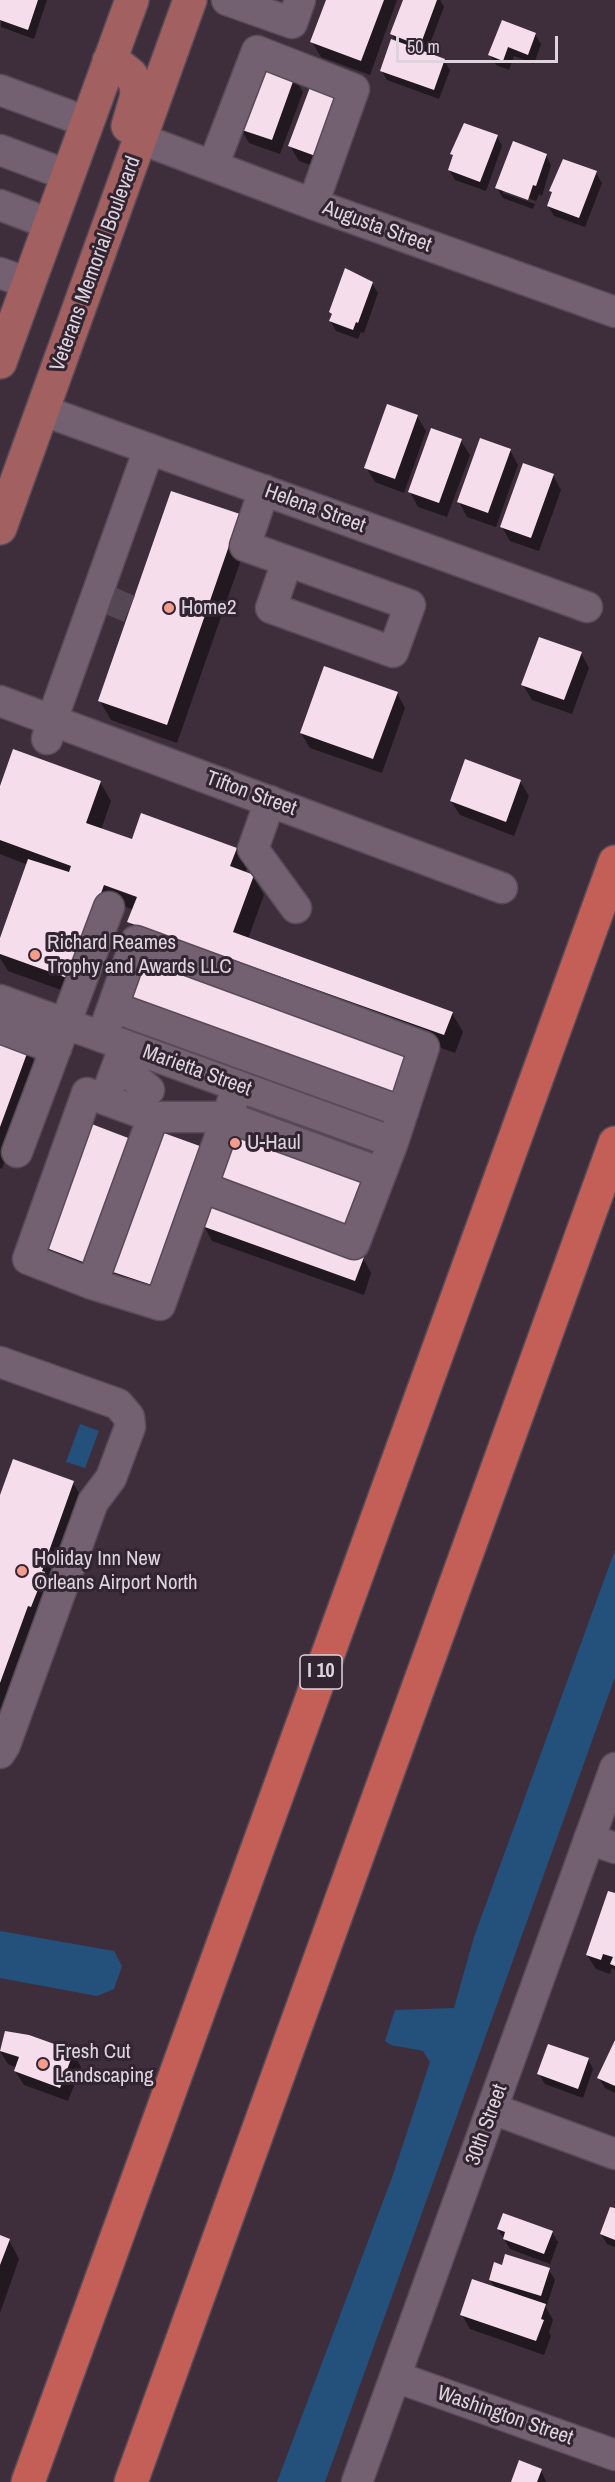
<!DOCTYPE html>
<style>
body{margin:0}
#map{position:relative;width:615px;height:2482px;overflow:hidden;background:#3e2e3c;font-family:"Archivo Narrow",sans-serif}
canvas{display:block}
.scale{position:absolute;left:396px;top:36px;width:162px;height:27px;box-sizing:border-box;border:3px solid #ded4dd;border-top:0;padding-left:8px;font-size:18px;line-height:21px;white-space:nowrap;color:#ded4dd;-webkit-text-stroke:4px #332432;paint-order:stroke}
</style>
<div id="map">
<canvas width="615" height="2482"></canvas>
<div class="scale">50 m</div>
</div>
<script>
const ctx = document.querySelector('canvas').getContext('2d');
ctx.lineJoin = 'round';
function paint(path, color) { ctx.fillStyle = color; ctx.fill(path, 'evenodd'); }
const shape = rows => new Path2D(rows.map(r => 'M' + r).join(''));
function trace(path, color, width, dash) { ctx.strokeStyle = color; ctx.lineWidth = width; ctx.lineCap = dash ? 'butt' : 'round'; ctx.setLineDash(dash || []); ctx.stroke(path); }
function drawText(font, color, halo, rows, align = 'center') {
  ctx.font = font + ' "Archivo Narrow",sans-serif'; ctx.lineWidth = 6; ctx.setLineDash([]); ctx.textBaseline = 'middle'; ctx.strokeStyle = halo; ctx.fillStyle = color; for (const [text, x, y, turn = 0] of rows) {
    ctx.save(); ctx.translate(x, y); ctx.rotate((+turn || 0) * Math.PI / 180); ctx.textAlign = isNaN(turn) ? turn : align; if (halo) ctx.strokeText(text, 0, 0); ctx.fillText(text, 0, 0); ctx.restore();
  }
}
const water = shape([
 [80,1424,99,1431,85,1468,66,1462],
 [615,1550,615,1677,325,2482,277,2482,393,2175,430,2062,423,2051,391,2045,385,2041,395,2010,454,2008,474,1937],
 [0,1931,114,1951,122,1966,114,1989,97,1996,0,1978]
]);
const shadow = shape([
 [1,0,47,0,34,39,1,27],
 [327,0,397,0,370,75,321,57,312,42],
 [405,0,440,0,444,7,426,54,444,60,450,70,439,99,387,80,381,70,397,43,392,34],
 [535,34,541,44,534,64,514,56,509,70,496,65,490,55],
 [294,78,303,92,280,154,249,143,240,128],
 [312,84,330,172,299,161,290,146],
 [497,136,502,146,486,191,455,180,449,170,454,158,452,154],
 [546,155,551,165,542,196,539,194,533,209,503,198,497,188],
 [503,189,536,201,535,204,503,193],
 [596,173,602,183,585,227,554,216,548,206,553,194,551,191],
 [372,283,378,293,364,333,361,332,358,339,336,331,330,321,333,316,331,312],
 [417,416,426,431,404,493,375,482,366,467],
 [461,441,470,455,447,517,418,507,410,492],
 [510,450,518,465,496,527,467,517,459,502],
 [553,475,561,490,539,551,510,541,502,527],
 [239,515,250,534,177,743,111,720,100,701],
 [581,653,589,668,572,714,532,700,523,685],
 [397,693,405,708,382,773,310,748,301,733],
 [520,781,529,796,514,836,460,815,451,801],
 [100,782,111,801,101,830,133,841,236,849,247,868,245,873,253,876,264,895,248,939,452,1013,463,1032,455,1053,140,940,129,921,134,910,115,903,81,997,8,971,0,958,0,943,28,865,0,854,0,790],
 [0,1039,28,1049,38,1068,2,1169,0,1168],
 [162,1134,168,1305,123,1290,112,1271],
 [132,1178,99,1279,54,1262,45,1247],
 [204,1226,363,1258,371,1273,364,1295,212,1241],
 [73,1483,84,1501,0,1737,0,1500],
 [615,1895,615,1970,612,1968,610,1974,596,1969,587,1955],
 [5,2033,73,2053,81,2067,68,2101,24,2085,15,2071,17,2068,8,2064,0,2051],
 [615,2044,615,2093,605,2088,599,2078],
 [588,2059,593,2069,583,2098,545,2084,539,2074],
 [615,2210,615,2247,607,2244,601,2234],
 [498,2229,552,2232,558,2242,550,2264,510,2249],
 [0,2237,9,2240,19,2259,0,2313],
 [549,2270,555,2280,547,2305,544,2304,553,2320,549,2332,551,2336,544,2355,470,2329,462,2315,495,2288,490,2280],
 [541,2470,546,2482,512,2482]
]);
const building = shape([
 [0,0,38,0,28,30,0,20],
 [326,0,384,0,361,61,310,42],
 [403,0,437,0,420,46,390,34],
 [502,20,536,33,528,55,508,47,503,61,488,55],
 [391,39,445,59,434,90,380,71],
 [262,64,295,76,272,140,239,129],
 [312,82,344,94,321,158,288,146],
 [464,123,498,135,480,182,448,170,453,155,450,154],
 [513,141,547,154,536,186,533,185,528,200,495,188],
 [563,159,597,171,579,218,547,206,552,192,549,191],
 [345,268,373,282,358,323,356,322,353,330,329,321,332,314,329,312],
 [387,404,418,415,395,479,364,468],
 [431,428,462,439,439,503,408,492],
 [480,438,511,449,488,513,457,502],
 [523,463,554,474,531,538,500,527],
 [171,491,240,514,167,725,98,701],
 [539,637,582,652,564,700,521,685],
 [324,666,398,692,373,759,300,733],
 [13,749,101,781,86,823,132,839,141,813,237,848,230,866,254,875,233,932,453,1012,444,1035,127,922,137,897,104,885,70,979,0,954,0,938,28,859,69,872,71,866,0,840,0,786],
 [465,759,521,780,506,822,450,801],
 [143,951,413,1048,395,1096,126,999],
 [0,1037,29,1048,0,1127],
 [89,1123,136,1141,91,1265,44,1247],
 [161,1132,208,1149,158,1287,110,1271],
 [237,1134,367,1180,349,1228,220,1181],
 [211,1201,364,1257,355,1281,202,1226],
 [13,1459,74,1481,42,1571,45,1572,31,1607,28,1606,0,1683,0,1495],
 [608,1891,615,1893,615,1966,610,1964,613,1957,603,1954,601,1960,586,1955],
 [5,2031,29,2035,74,2051,60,2088,14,2071,19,2057,0,2051],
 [615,2040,615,2086,597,2078],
 [548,2044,589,2058,578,2089,537,2074],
 [610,2207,615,2208,615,2240,600,2234],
 [503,2213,553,2231,544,2254,503,2239,505,2232,497,2229],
 [0,2235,10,2239,0,2265],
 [505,2254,550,2268,541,2296,489,2280,494,2262,502,2265],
 [472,2279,546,2304,541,2319,544,2320,536,2341,460,2315],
 [519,2460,542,2469,537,2482,511,2482]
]);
const minorTunnel = shape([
 [110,616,121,590]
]);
const minor = shape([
 [227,0,292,23,300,0],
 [0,90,87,122],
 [141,139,313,204,615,312],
 [0,150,67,175],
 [213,166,257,51,354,89,313,204],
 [0,205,50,224],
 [0,273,28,283],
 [44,411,587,607],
 [264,490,245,546,410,605,393,652,271,608,287,562],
 [0,701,502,888],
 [47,739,52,720,149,449],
 [270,801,253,849,296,908],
 [0,1000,393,1142],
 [113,1007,403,1112],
 [0,1028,56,1049],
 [102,1037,136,941,424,1047,393,1142,354,1244,202,1187,238,1086],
 [118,1064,149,1090],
 [105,1099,125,1045],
 [153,1117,87,1093,28,1259,92,1284,153,1117,227,1117,381,1173],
 [17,1152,109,907],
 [92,1284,160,1305,202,1187],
 [0,1362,118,1404,129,1417,130,1427,111,1478,93,1502,5,1745,0,1753],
 [589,1839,615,1848],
 [493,2109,615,2154],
 [396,2377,615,2455],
 [357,2482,615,1768]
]);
const major = shape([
 [109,61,120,66,131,75,136,84,137,95,128,126],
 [0,362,132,0],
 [0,528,190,0]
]);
const highway = shape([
 [28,2482,615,862],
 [131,2482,615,1143]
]);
const markers = [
 [169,608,6,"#f49d8c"],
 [35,955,6,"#f49d8c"],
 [235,1143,6,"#f49d8c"],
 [22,1571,6,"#f49d8c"],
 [43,2064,6,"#f49d8c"]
];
const shields = [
 [321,1672,42]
];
const shieldNames = [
 ["I 10",321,1672]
];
const streetNames = [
 ["Augusta Street",377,227,20],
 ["Veterans Memorial Boulevard",96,264,-70],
 ["Helena Street",315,509,20],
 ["Tifton Street",251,794,20],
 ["Marietta Street",197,1071,20],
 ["30th Street",487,2125,-70],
 ["Washington Street",505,2416,19]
];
const poiNames = [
 ["Home2",181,608],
 ["Richard Reames",47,943],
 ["Trophy and Awards LLC",47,967],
 ["U-Haul",247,1143],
 ["Holiday Inn New",34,1559],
 ["Orleans Airport North",34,1583],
 ["Fresh Cut",55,2052],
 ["Landscaping",55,2076]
];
paint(water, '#24517b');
paint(shadow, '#0007');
paint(building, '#f5ddec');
trace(minorTunnel, '#564754', 30, [30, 15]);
trace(minor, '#584b57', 33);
trace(major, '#584b57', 36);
trace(highway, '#584b57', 36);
trace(minor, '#736171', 30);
trace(major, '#a36061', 33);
trace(highway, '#c35f57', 33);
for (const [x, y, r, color] of markers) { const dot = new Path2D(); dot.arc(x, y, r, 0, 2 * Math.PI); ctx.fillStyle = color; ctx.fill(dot); trace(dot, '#332432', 2); }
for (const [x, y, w] of shields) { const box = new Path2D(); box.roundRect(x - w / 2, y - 17, w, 34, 4.5); ctx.fillStyle = '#332432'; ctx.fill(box); trace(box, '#ded4dd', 1.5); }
drawText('bold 20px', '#ded4dd', null, shieldNames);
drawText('21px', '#ded4dd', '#332432', streetNames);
drawText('21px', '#ded4dd', '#332432', poiNames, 'left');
</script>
